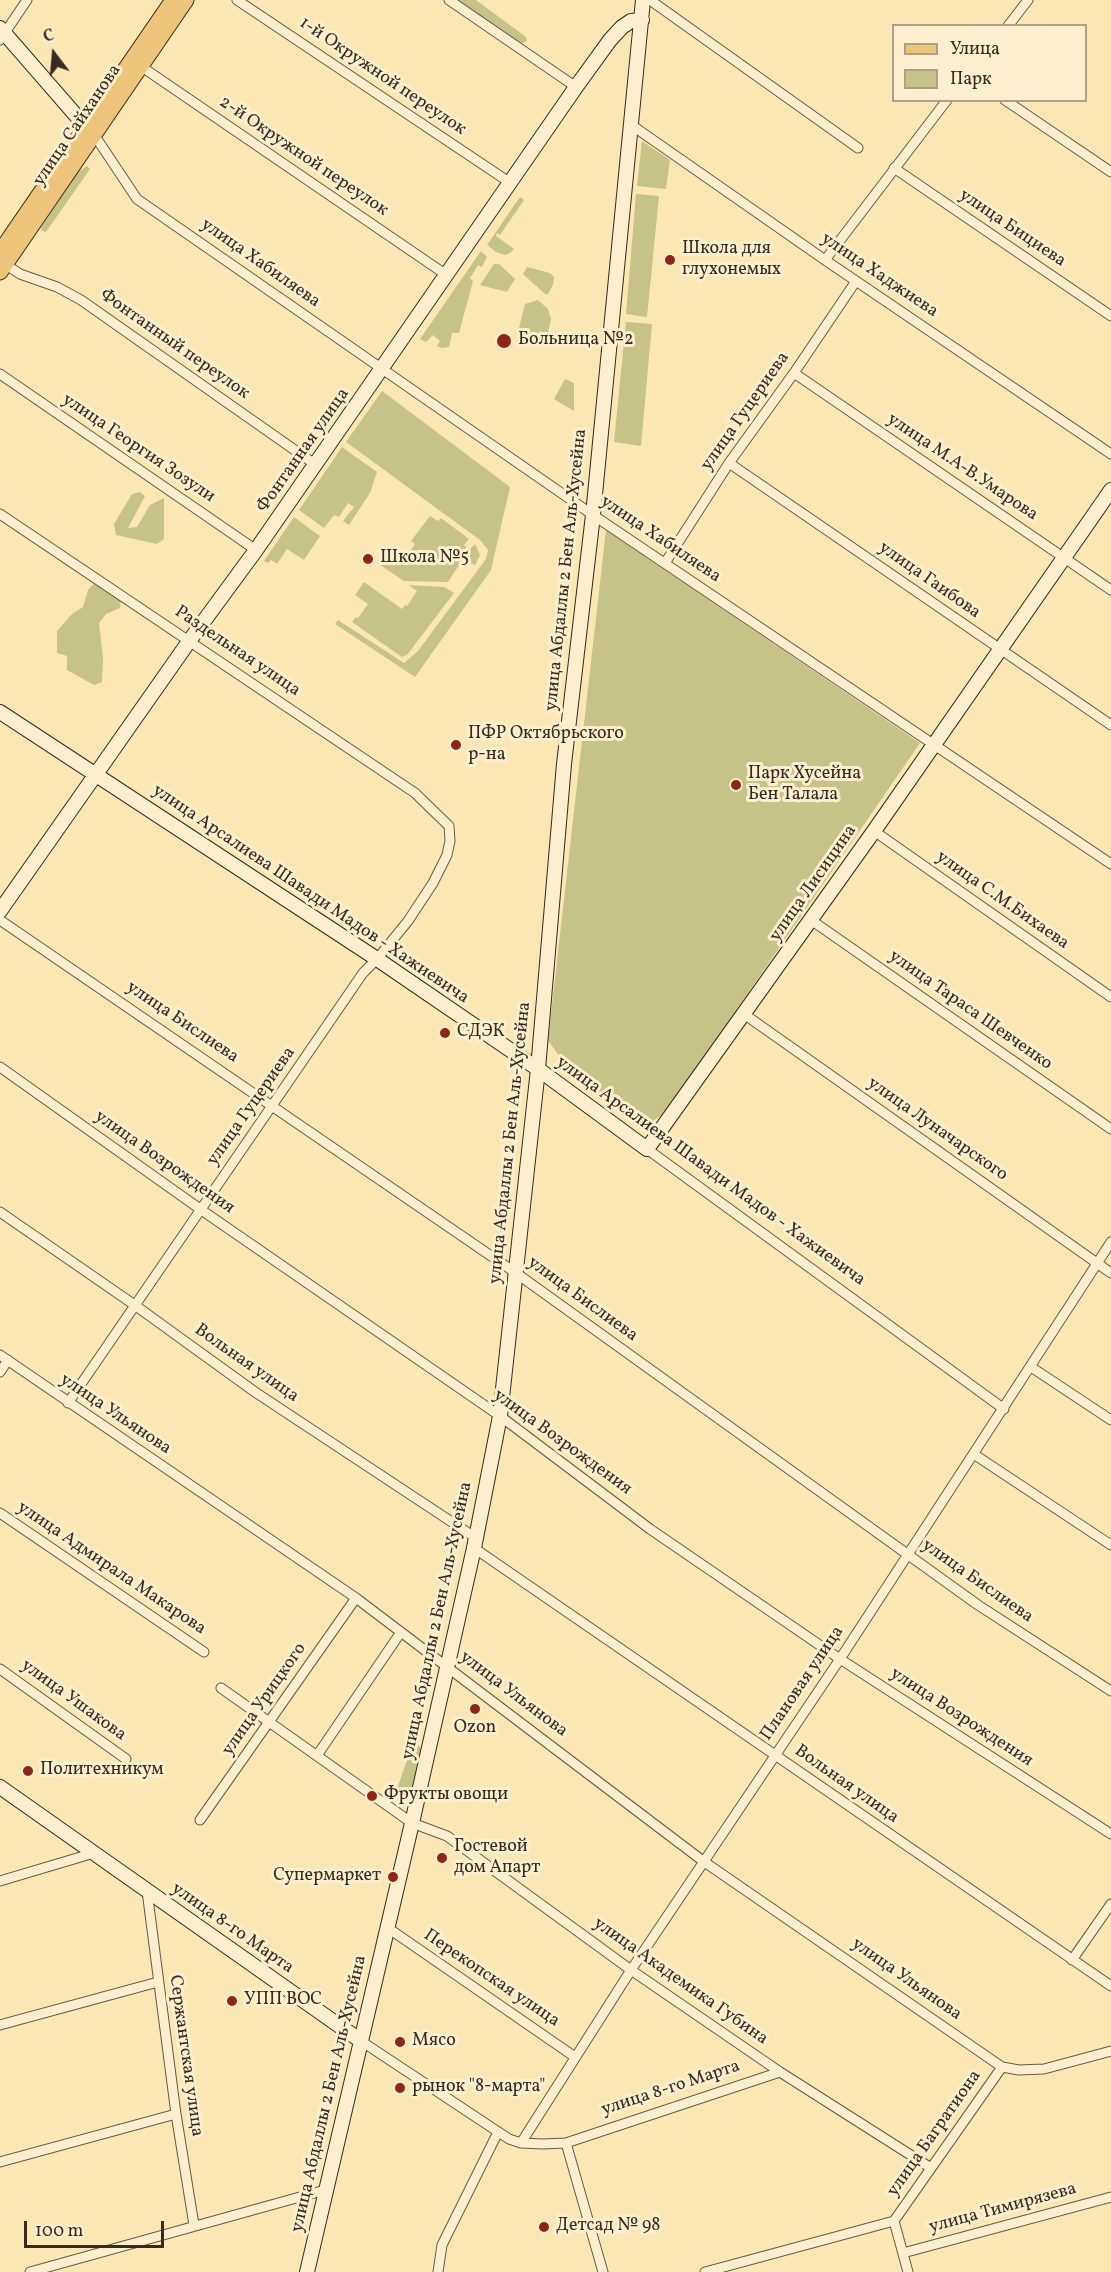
<!DOCTYPE html>
<meta charset="utf-8">
<style>
body{margin:0}
#map{position:relative;width:1111px;height:2272px;overflow:hidden;background:#fae7b3;font-family:Vollkorn,serif}
canvas{display:block}
.legend{position:absolute;left:892px;top:24px;width:195px;height:78px;box-sizing:border-box;background:#fcefce;border:2px solid #ada089;margin:0;padding:8px 10px;list-style:none;font-size:18px;color:#372a21}
.legend li{display:flex;align-items:center;gap:12px;height:30px}
.legend b{width:30px;border:2px solid #ada089}
.north{position:absolute;left:24px;top:24px;width:60px;height:60px;-webkit-text-stroke:4px #fcefce;paint-order:stroke;rotate:344deg;font-size:16px;font-weight:700;line-height:24px;text-align:center;color:#372a21}
.north::after{content:'';display:block;margin:auto;width:21px;height:27px;background:#372a21;clip-path:polygon(50% 0,100% 100%,50% 72%,0 100%)}
.scale{position:absolute;left:24px;top:2221px;width:140px;height:27px;box-sizing:border-box;border:3px solid #372a21;border-top:0;padding-left:8px;font-size:18px;line-height:21px;white-space:nowrap;color:#372a21;-webkit-text-stroke:4px #fcefce;paint-order:stroke}
</style>
<div id="map">
<canvas width="1111" height="2272"></canvas>
<ul class="legend">
<li><b style="height:8px;background:#edc47a"></b>Улица</li>
<li><b style="height:16px;background:#c5c388"></b>Парк</li>
</ul>
<div class="north">С</div>
<div class="scale">100 m</div>
</div>
<script>
const ctx = document.querySelector('canvas').getContext('2d');
ctx.lineJoin = 'round';
function paint(path, color) { ctx.fillStyle = color; ctx.fill(path, 'evenodd'); }
const shape = rows => new Path2D(rows.map(r => 'M' + r).join(''));
function trace(path, color, width, dash) { ctx.strokeStyle = color; ctx.lineWidth = width; ctx.lineCap = dash ? 'butt' : 'round'; ctx.setLineDash(dash || []); ctx.stroke(path); }
function drawText(font, color, halo, rows, align = 'center') {
  ctx.font = font + ' Vollkorn,serif'; ctx.lineWidth = 6; ctx.setLineDash([]); ctx.textBaseline = 'middle'; ctx.strokeStyle = halo; ctx.fillStyle = color; for (const [text, x, y, turn = 0] of rows) {
    ctx.save(); ctx.translate(x, y); ctx.rotate((+turn || 0) * Math.PI / 180); ctx.textAlign = isNaN(turn) ? turn : align; if (halo) ctx.strokeText(text, 0, 0); ctx.fillText(text, 0, 0); ctx.restore();
  }
}
const green = shape([
 [458,0,476,0,526,37,527,41,520,44],
 [642,141,670,160,666,189,637,186],
 [87,166,90,169,46,232,41,230,42,226,78,172],
 [636,194,659,196,647,317,626,314],
 [520,197,524,200,500,235,497,233,496,236,514,249,510,253,505,255,496,252,487,245],
 [481,251,487,257,482,267,478,265,470,278,473,281,459,333,452,333,449,347,441,348,437,346,440,341,433,335,426,342,420,339],
 [494,264,499,264,515,279,507,292,480,285],
 [527,267,550,273,554,277,553,285,548,294,545,294,523,274],
 [538,300,548,309,551,319,547,337,519,328,525,304],
 [626,322,652,324,641,446,614,442],
 [565,379,574,383,574,411,554,399],
 [382,391,510,487,491,570,415,677,335,624,338,620,404,663,418,651,486,559,488,550,480,540,346,442],
 [342,447,377,472,370,493,349,525,343,521,354,507,348,503,339,517,334,515,324,528,299,510],
 [140,492,145,496,128,528,137,527,150,505,164,498,164,539,157,544,116,535,114,524,132,494],
 [430,516,438,521,441,518,469,539,464,545,469,550,475,544,480,555,475,565,463,559,448,582,404,581,377,563,385,551,396,558,398,556,400,557,405,550,409,553,415,544,411,541],
 [294,517,320,536,304,560,287,549,277,564,271,560,268,563,264,561],
 [606,530,920,743,667,1111,650,1123,633,1120,570,1072,548,1040],
 [96,581,121,597,120,608,106,614,99,623,103,658,102,682,94,685,67,670,67,656,57,653,57,631,72,614,83,607,88,590],
 [364,582,402,609,405,605,407,606,417,591,409,585,444,587,454,593,407,655,402,657,352,622,356,617,358,618,368,604,355,595],
 [418,1745,423,1751,419,1773,409,1798,401,1795,397,1789,412,1746]
]);
const street = shape([
 [237,0,509,182],
 [449,0,576,87],
 [650,0,858,148],
 [1008,26,1028,0],
 [0,40,27,0],
 [142,67,445,274],
 [1005,100,1111,172],
 [630,124,825,260,1111,454],
 [95,136,137,199,593,515,1111,864],
 [894,168,1111,316],
 [825,260,947,100],
 [5,264,20,274,57,287,81,300,316,465],
 [794,373,1111,590],
 [0,374,256,550],
 [729,463,1111,725],
 [0,514,415,793,449,826,450,841,447,855,433,883,408,921,377,959,363,973,68,1403],
 [665,563,729,463,794,373,856,281],
 [874,831,1111,997],
 [0,920,516,1273,978,1605,1111,1691],
 [811,920,1111,1129],
 [744,1014,1111,1273],
 [0,1067,200,1209,500,1416,650,1529,840,1659,1111,1834],
 [647,1149,1004,1409],
 [0,1212,136,1306,255,1392,476,1538],
 [0,1355,356,1598,703,1861,1002,2067,1019,2070,1044,2069,1111,2051],
 [1031,1367,1111,1420],
 [0,1372,8,1360],
 [975,1455,1111,1545],
 [0,1513,204,1652],
 [474,1548,1111,1986],
 [0,1669,126,1759],
 [221,1688,412,1823,447,1836,631,1970,780,2072,931,2168],
 [318,1754,401,1632],
 [200,1820,356,1598],
 [0,1881,94,1853],
 [147,1891,176,2114,194,2225],
 [388,1928,575,2057],
 [1072,1960,1111,1904],
 [0,2025,158,1982],
 [361,2041,509,2139,521,2143,543,2144,566,2143,780,2072],
 [521,2143,631,1970,840,1659,1111,1242],
 [566,2143,603,2272],
 [0,2162,176,2114],
 [894,2221,1002,2067],
 [894,2221,908,2272],
 [903,2253,1111,2197],
 [30,2272,325,2190],
 [438,2272,442,2245,498,2132],
 [705,2272,894,2221]
]);
const secondary = shape([
 [0,28,93,135],
 [0,712,377,959,538,1069,647,1149,874,831,1111,490],
 [0,911,190,640,256,550,576,87,610,40,622,27,631,21,642,20],
 [0,1787,361,2041],
 [307,2272,412,1823,474,1548,500,1416,538,1069,564,764,593,515,643,0]
]);
const primary = shape([
 [0,252,173,0],
 [0,272,186,0]
]);
const markers = [
 [670,260,6,"#8f2418"],
 [504,341,8,"#8f2418"],
 [368,559,6,"#8f2418"],
 [456,745,6,"#8f2418"],
 [736,785,6,"#8f2418"],
 [445,1033,6,"#8f2418"],
 [475,1709,6,"#8f2418"],
 [28,1771,6,"#8f2418"],
 [372,1796,6,"#8f2418"],
 [442,1858,6,"#8f2418"],
 [393,1877,6,"#8f2418"],
 [232,2001,6,"#8f2418"],
 [400,2042,6,"#8f2418"],
 [400,2088,6,"#8f2418"],
 [544,2227,6,"#8f2418"]
];
const streetNames = [
 ["1-й Окружной переулок",382,77,34],
 ["улица Сайханова",78,126,-56],
 ["2-й Окружной переулок",303,157,34],
 ["улица Бициева",1012,229,34],
 ["улица Хабиляева",260,264,35],
 ["улица Хаджиева",879,276,34],
 ["Фонтанный переулок",174,345,35],
 ["улица Гуцериева",746,412,-55],
 ["улица Георгия Зозули",138,449,34],
 ["Фонтанная улица",304,451,-55],
 ["улица М.А-В.Умарова",962,468,34],
 ["улица Хабиляева",660,540,34],
 ["улица Абдаллы 2 Бен Аль-Хусейна",567,570,-84],
 ["улица Гаибова",929,581,35],
 ["Раздельная улица",237,652,34],
 ["улица Лисицина",814,884,-55],
 ["улица Арсалиева Шавади Мадов - Хажиевича",310,895,34],
 ["улица С.М.Бихаева",1002,901,35],
 ["улица Тараса Шевченко",970,1011,35],
 ["улица Бислиева",182,1023,34],
 ["улица Гуцериева",252,1107,-55],
 ["улица Луначарского",937,1130,35],
 ["улица Абдаллы 2 Бен Аль-Хусейна",511,1143,-84],
 ["улица Возрождения",164,1163,35],
 ["улица Арсалиева Шавади Мадов - Хажиевича",710,1172,36],
 ["улица Бислиева",582,1300,36],
 ["Вольная улица",246,1364,35],
 ["улица Ульянова",115,1415,34],
 ["улица Возрождения",562,1443,36],
 ["улица Адмирала Макарова",111,1569,34],
 ["улица Бислиева",977,1582,35],
 ["улица Абдаллы 2 Бен Аль-Хусейна",438,1621,-78],
 ["Плановая улица",803,1684,-56],
 ["улица Ульянова",513,1695,37],
 ["улица Урицкого",265,1700,-55],
 ["улица Ушакова",73,1701,36],
 ["улица Возрождения",961,1718,33],
 ["Вольная улица",846,1785,35],
 ["улица 8-го Марта",232,1929,35],
 ["Перекопская улица",491,1979,34],
 ["улица Ульянова",906,1980,35],
 ["улица Академика Губина",680,1982,35],
 ["Сержантская улица",185,2056,82],
 ["улица 8-го Марта",671,2089,-18],
 ["улица Абдаллы 2 Бен Аль-Хусейна",330,2094,-77],
 ["улица Багратиона",935,2134,-55],
 ["улица Тимирязева",1003,2209,-15]
];
const poiNames = [
 ["Школа для",682,250],
 ["глухонемых",682,271],
 ["Больница №2",518,341],
 ["Школа №5",380,559],
 ["ПФР Октябрьского",468,735],
 ["р-на",468,756],
 ["Парк Хусейна",748,775],
 ["Бен Талала",748,796],
 ["СДЭК",457,1033],
 ["Ozon",475,1729,"center"],
 ["Политехникум",40,1771],
 ["Фрукты овощи",384,1796],
 ["Гостевой",454,1848],
 ["дом Апарт",454,1869],
 ["Супермаркет",381,1877,"right"],
 ["УПП ВОС",244,2001],
 ["Мясо",412,2042],
 ["рынок \"8-марта\"",412,2088],
 ["Детсад № 98",556,2227]
];
paint(green, '#c5c388');
trace(street, '#685946', 11);
trace(secondary, '#372a21', 16);
trace(primary, '#372a21', 17);
trace(street, '#fcefce', 9);
trace(secondary, '#fcefce', 14);
trace(primary, '#edc47a', 15);
for (const [x, y, r, color] of markers) { const dot = new Path2D(); dot.arc(x, y, r, 0, 2 * Math.PI); ctx.fillStyle = color; ctx.fill(dot); trace(dot, '#fcefce', 2); }
drawText('18px', '#372a21', '#fcefce', streetNames);
drawText('18px', '#372a21', '#fcefce', poiNames, 'left');
</script>
